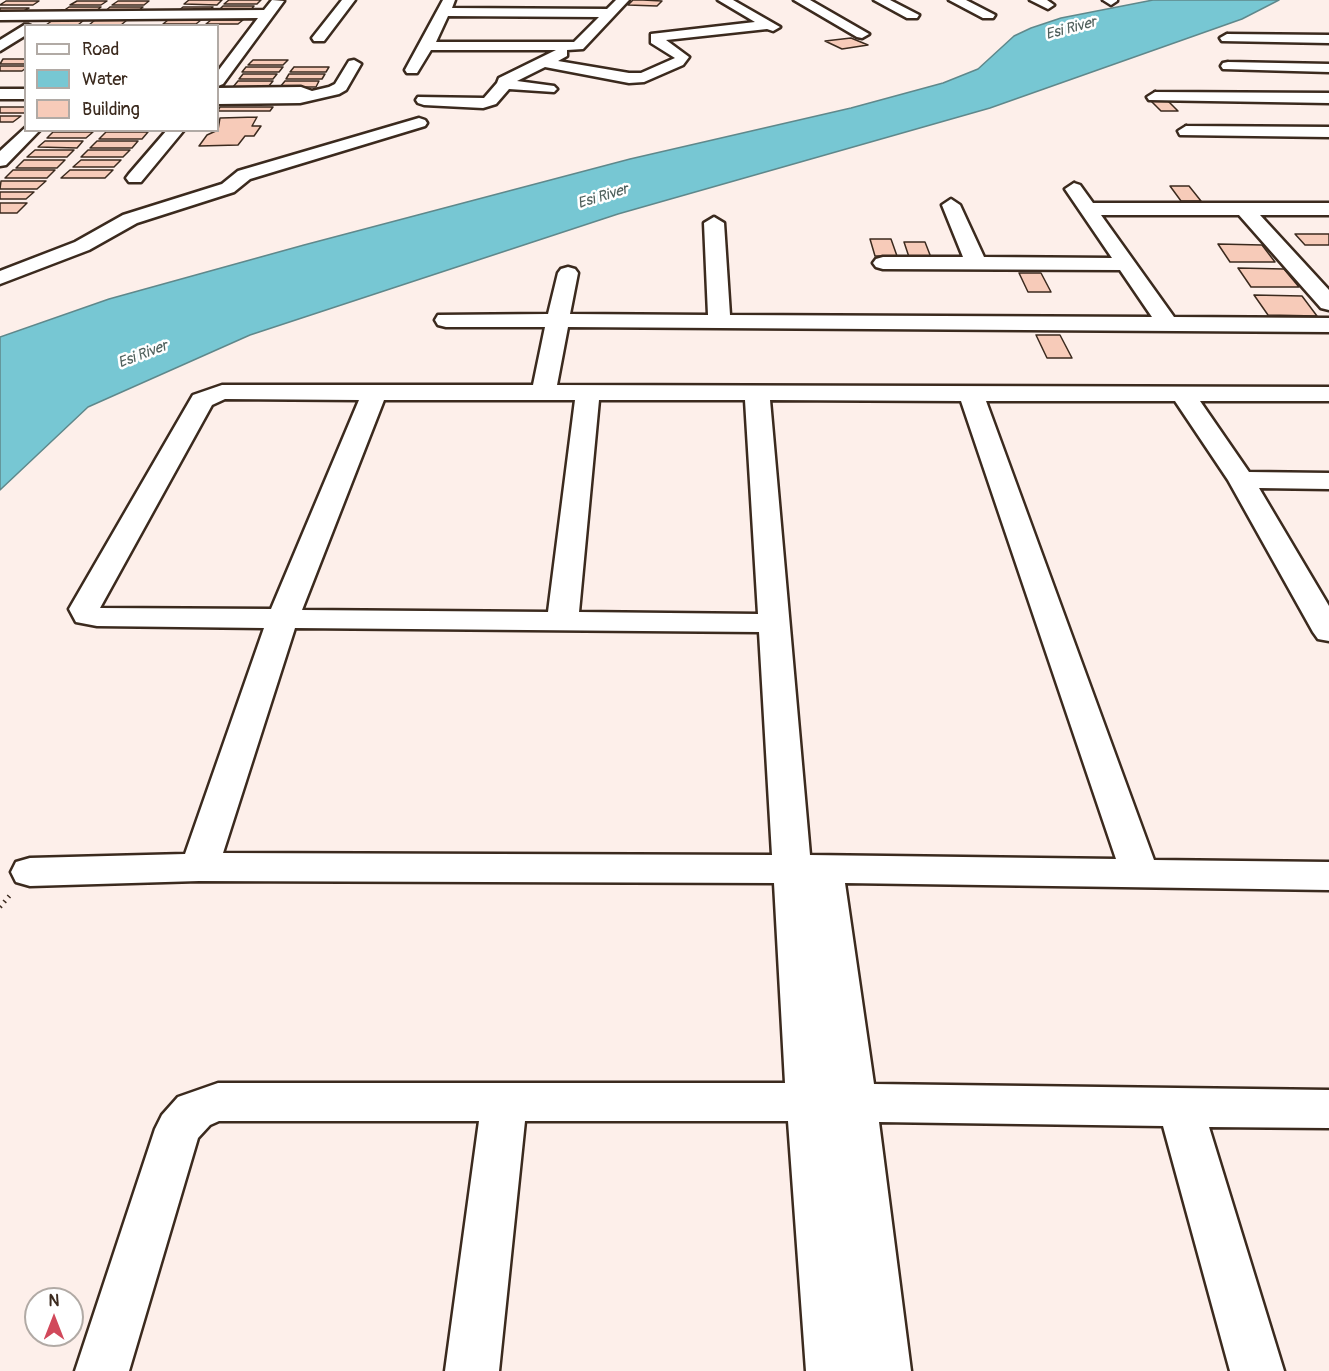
<!DOCTYPE html>
<style>
body{margin:0}
#map{position:relative;width:1329px;height:1371px;overflow:hidden;background:#fdefea;font-family:Pangolin,sans-serif}
canvas{display:block}
.legend{position:absolute;left:24px;top:24px;width:195px;height:108px;box-sizing:border-box;background:#fff;border:2px solid #b1aaa5;margin:0;padding:8px 10px;list-style:none;font-size:18px;color:#3b2a1e}
.legend li{display:flex;align-items:center;gap:12px;height:30px}
.legend b{width:30px;border:2px solid #b1aaa5}
.north{position:absolute;left:24px;top:1287px;width:60px;height:60px;box-sizing:border-box;background:#fff;border:2px solid #b1aaa5;border-radius:50%;rotate:0deg;font-size:16px;font-weight:700;line-height:24px;text-align:center;color:#3b2a1e}
.north::after{content:'';display:block;margin:auto;width:21px;height:27px;background:#d1495b;clip-path:polygon(50% 0,100% 100%,50% 72%,0 100%)}
</style>
<div id="map">
<canvas width="1329" height="1371"></canvas>
<ul class="legend">
<li><b style="height:8px;background:#fff"></b>Road</li>
<li><b style="height:16px;background:#77c7d3"></b>Water</li>
<li><b style="height:16px;background:#f7cbb9"></b>Building</li>
</ul>
<div class="north">N</div>
</div>
<script>
const ctx = document.querySelector('canvas').getContext('2d');
ctx.lineJoin = 'round';
function paint(path, color) { ctx.fillStyle = color; ctx.fill(path, 'evenodd'); }
const shape = rows => new Path2D(rows.map(r => 'M' + r).join(''));
function trace(path, color, width, dash) { ctx.strokeStyle = color; ctx.lineWidth = width; ctx.lineCap = dash ? 'butt' : 'round'; ctx.setLineDash(dash || []); ctx.stroke(path); }
function drawText(font, color, halo, rows, align = 'center') {
  ctx.font = font + ' Pangolin,sans-serif'; ctx.lineWidth = 5; ctx.setLineDash([]); ctx.textBaseline = 'middle'; ctx.strokeStyle = halo; ctx.fillStyle = color; for (const [text, x, y, turn = 0] of rows) {
    ctx.save(); ctx.translate(x, y); ctx.rotate((+turn || 0) * Math.PI / 180); ctx.textAlign = isNaN(turn) ? turn : align; if (halo) ctx.strokeText(text, 0, 0); ctx.fillText(text, 0, 0); ctx.restore();
  }
}
const water = shape([
 [1153,0,1279,0,1242,19,990,108,618,214,250,335,88,407,0,490,0,337,109,299,304,245,630,159,851,108,943,83,978,69,1014,36,1031,28,1061,18,1153,0]
]);
const building = shape([
 [189,0,222,0,217,5,184,4,189,0],
 [229,0,261,0,257,4,224,4,229,0],
 [633,0,643,0,662,1,657,6,628,5,633,0],
 [6,1,39,1,33,5,0,5,6,1],
 [77,1,107,1,101,5,70,5,77,1],
 [118,1,149,1,144,5,112,5,118,1],
 [223,6,254,6,250,11,218,11,223,6],
 [69,7,101,7,95,12,63,11,69,7],
 [110,7,143,7,137,12,104,12,110,7],
 [183,7,213,7,209,11,178,11,183,7],
 [0,8,29,8,22,12,0,12,0,8],
 [53,20,84,20,78,25,46,25,53,20],
 [95,20,127,20,121,25,89,25,95,20],
 [168,20,201,20,196,24,163,24,168,20],
 [211,20,243,20,238,24,206,24,211,20],
 [851,38,868,45,842,49,825,41,851,38],
 [3,59,26,59,26,64,0,64,3,59],
 [253,60,288,60,283,65,248,65,253,60],
 [0,66,26,66,26,68,22,71,0,71,0,66],
 [246,67,283,67,279,72,242,72,246,67],
 [294,67,329,67,326,72,290,72,294,67],
 [243,74,277,74,273,79,239,79,243,74],
 [289,74,325,74,322,79,286,79,289,74],
 [238,81,273,81,268,87,233,87,238,81],
 [285,81,319,81,316,87,280,87,285,81],
 [1151,101,1168,101,1178,111,1161,111,1151,101],
 [0,107,26,107,26,113,0,113,0,107],
 [220,107,273,107,270,111,218,111,220,107],
 [0,116,21,116,13,122,0,122,0,116],
 [257,117,252,126,261,126,254,136,245,136,238,145,199,146,207,135,218,130,220,118,257,117],
 [53,132,93,132,86,138,47,138,53,132],
 [106,132,148,132,142,139,99,139,106,132],
 [45,141,83,141,77,148,38,147,45,141],
 [97,141,138,141,132,148,90,148,97,141],
 [35,150,74,150,67,157,27,157,35,150],
 [88,150,130,150,123,157,81,157,88,150],
 [24,160,65,160,57,168,16,168,24,160],
 [81,160,121,160,114,167,73,167,81,160],
 [13,170,55,170,47,178,5,178,13,170],
 [70,170,113,170,105,178,61,178,70,170],
 [1,181,46,181,37,189,0,189,1,181],
 [1170,186,1189,186,1201,201,1181,201,1170,186],
 [0,192,34,192,26,199,0,199,0,192],
 [0,203,27,203,17,213,0,213,0,203],
 [1295,234,1329,234,1329,245,1305,245,1295,234],
 [870,239,891,239,897,256,875,256,870,239],
 [904,242,925,242,932,260,910,260,904,242],
 [1218,244,1262,245,1275,262,1230,262,1218,244],
 [1238,268,1284,269,1299,287,1251,287,1238,268],
 [1019,273,1041,273,1051,292,1028,292,1019,273],
 [1254,295,1302,296,1317,316,1268,315,1254,295],
 [1036,335,1060,335,1072,358,1047,358,1036,335]
]);
const path = shape([
 [0,907,11,894]
]);
const minor = shape([
 [272,0,284,1,223,84,218,86,218,71,258,18,0,20,0,12,264,10,272,0],
 [342,0,355,0,324,41,314,41,312,38,342,0],
 [443,0,455,0,452,8,607,9,616,0,629,0,583,49,567,50,567,56,558,61,629,73,641,73,675,58,651,43,651,34,755,22,718,0,733,0,780,27,773,31,767,29,666,40,689,57,683,65,644,82,629,83,545,67,517,81,554,86,557,89,554,92,509,89,496,104,483,108,424,105,418,103,416,100,418,97,484,98,497,83,499,78,556,50,431,50,417,73,407,73,405,70,443,0],
 [448,16,599,17,574,42,436,42,448,16],
 [794,0,810,0,869,34,862,38,857,37,794,0],
 [874,0,890,0,919,15,917,18,907,18,874,0],
 [949,0,966,0,995,15,993,18,983,18,949,0],
 [1030,0,1047,0,1054,5,1048,9,1030,0],
 [1103,0,1117,0,1117,1,1111,5,1103,0],
 [26,24,31,26,26,26,26,35,0,51,0,40,26,24],
 [1227,34,1329,35,1329,43,1222,41,1220,38,1227,34],
 [354,60,361,64,346,90,339,94,300,103,218,104,218,88,301,87,312,91,329,87,335,84,349,61,354,60],
 [1228,62,1329,64,1329,72,1223,69,1221,66,1223,63,1228,62],
 [0,89,26,89,26,99,0,99,0,89],
 [1155,92,1329,93,1329,103,1149,100,1147,97,1155,92],
 [419,118,425,120,427,123,425,126,250,179,234,192,137,223,89,250,0,284,0,271,75,242,123,215,222,184,238,171,419,118],
 [1186,126,1329,127,1329,137,1180,135,1178,131,1186,126],
 [26,127,26,130,40,130,6,165,0,166,0,151,26,127],
 [167,130,184,130,141,182,129,182,126,178,129,174,167,130],
 [1074,183,1080,185,1093,203,1329,203,1329,215,1260,215,1329,290,1329,310,1321,308,1239,215,1101,215,1174,317,1329,318,1329,332,568,327,557,385,1329,387,1329,401,1200,401,1249,472,1329,473,1329,489,1259,488,1329,606,1329,641,1318,639,1313,632,1228,480,1175,401,986,401,1154,860,1329,862,1329,890,845,883,874,1084,1329,1090,1329,1128,1209,1127,1284,1371,1230,1371,1163,1126,879,1122,911,1371,806,1371,788,1121,525,1121,499,1371,445,1371,479,1121,219,1121,210,1125,198,1138,129,1371,75,1371,155,1129,162,1115,178,1097,218,1083,785,1083,774,883,199,881,30,886,16,882,11,872,16,862,30,858,185,854,264,628,97,626,76,622,69,609,193,395,222,385,533,385,545,327,446,327,438,325,435,320,438,315,548,314,558,273,561,269,568,267,575,269,578,273,570,314,708,315,704,223,714,217,724,223,730,315,1152,317,1120,270,883,269,876,267,873,263,876,259,883,257,963,257,942,205,951,199,960,205,984,257,1112,258,1065,189,1074,183],
 [225,399,359,400,271,609,100,608,212,405,225,399],
 [384,400,575,400,548,612,302,610,384,400],
 [599,400,745,400,758,614,579,612,599,400],
 [770,400,961,401,1116,859,810,855,770,400],
 [295,628,759,632,772,855,223,853,295,628]
]);
const farWaternames = [
 ["Esi River",1071,29,-15],
 ["Esi River",603,197,-17],
 ["Esi River",143,355,-21]
];
paint(water, '#77c7d3');
trace(water, '#5f888b', 1.5);
paint(building, '#f7cbb9');
trace(building, '#3b2a1e', 1.5);
trace(minor, '#3b2a1e', 5);
trace(path, '#3b2a1e', 4.5, [1.5, 5]);
paint(minor, '#fff');
drawText('italic 15px', '#50615d', '#fff', farWaternames);
</script>
